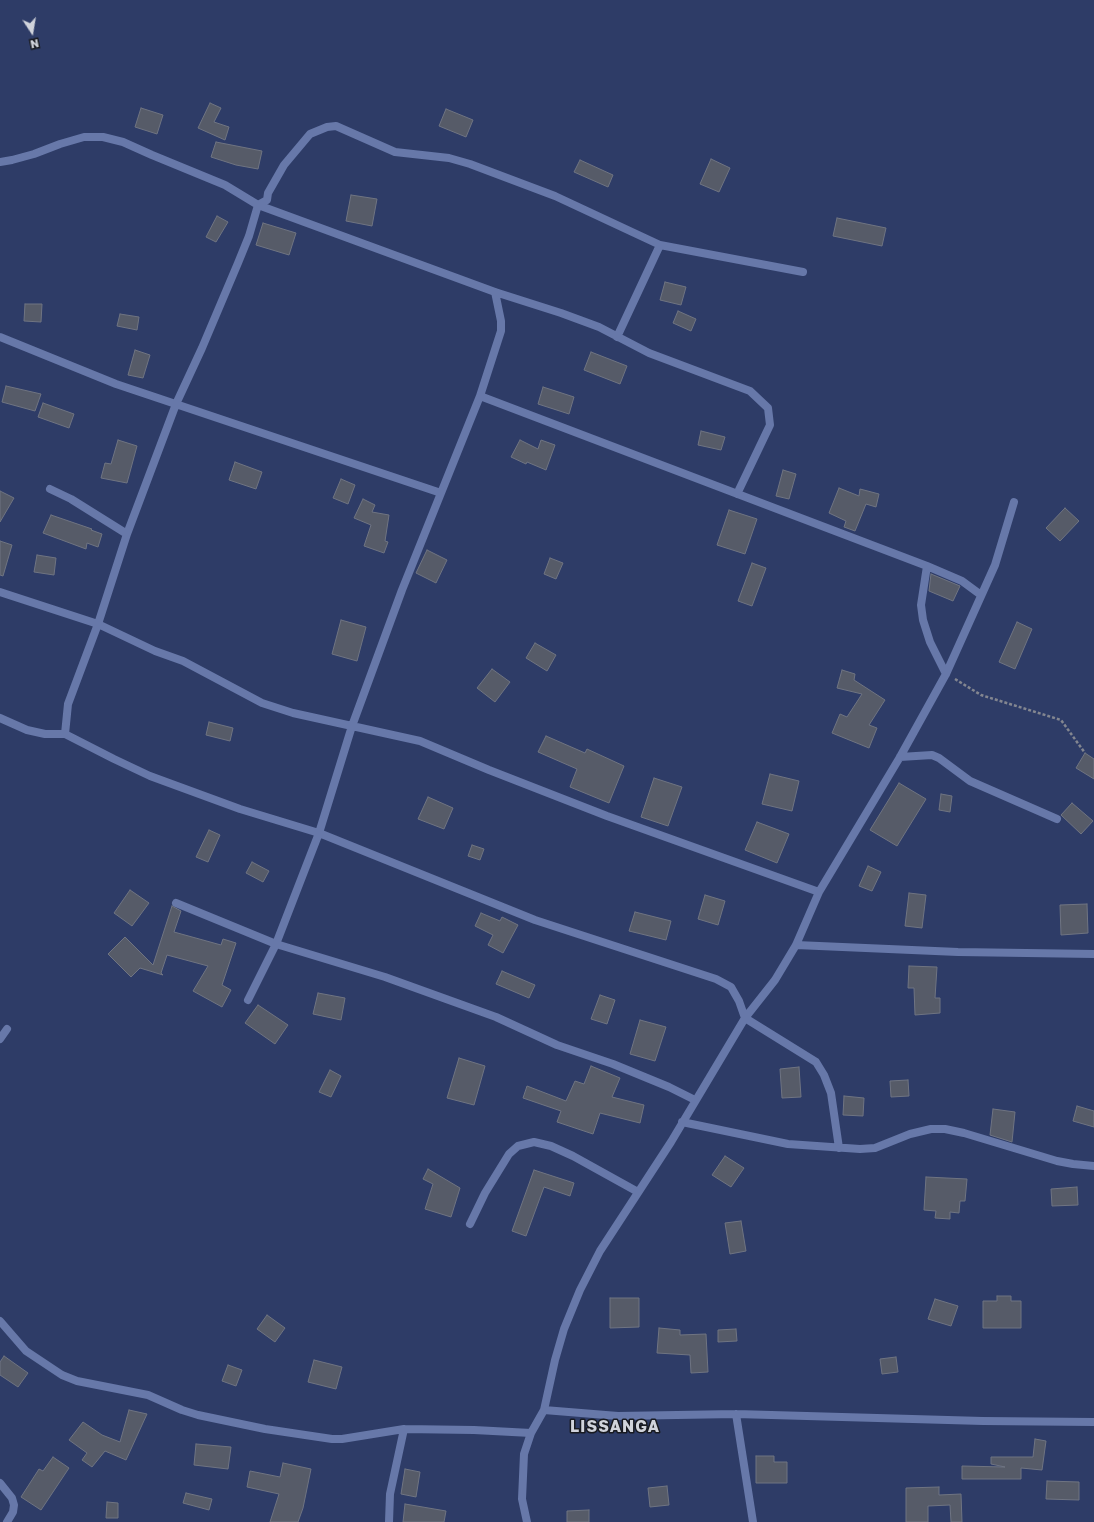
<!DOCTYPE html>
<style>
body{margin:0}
#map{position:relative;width:1094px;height:1522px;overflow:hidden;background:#2e323e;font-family:"Golos Text",sans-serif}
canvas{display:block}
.north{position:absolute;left:12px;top:12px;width:40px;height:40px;-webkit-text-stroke:3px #181a20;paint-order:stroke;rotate:168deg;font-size:11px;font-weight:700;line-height:16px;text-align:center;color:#d0d3db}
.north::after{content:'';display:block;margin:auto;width:14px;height:18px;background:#d0d3db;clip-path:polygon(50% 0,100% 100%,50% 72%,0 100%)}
</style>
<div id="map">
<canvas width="1094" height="1522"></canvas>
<div class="north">N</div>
</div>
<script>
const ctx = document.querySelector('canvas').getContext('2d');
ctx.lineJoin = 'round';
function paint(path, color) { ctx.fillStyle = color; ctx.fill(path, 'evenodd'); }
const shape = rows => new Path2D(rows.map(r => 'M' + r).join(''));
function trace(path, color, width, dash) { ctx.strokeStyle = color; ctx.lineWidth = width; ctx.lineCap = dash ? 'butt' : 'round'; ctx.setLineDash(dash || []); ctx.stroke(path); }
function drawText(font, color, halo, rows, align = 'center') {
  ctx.font = font + ' "Golos Text",sans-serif'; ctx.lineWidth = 3; ctx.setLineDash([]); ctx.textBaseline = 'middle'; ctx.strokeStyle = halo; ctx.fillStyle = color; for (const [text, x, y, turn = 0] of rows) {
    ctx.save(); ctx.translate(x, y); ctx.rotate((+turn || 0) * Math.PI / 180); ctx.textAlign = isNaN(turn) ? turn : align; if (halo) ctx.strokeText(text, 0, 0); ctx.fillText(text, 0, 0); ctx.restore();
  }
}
const green = shape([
 [0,0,1094,0,1094,1522,0,1522]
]);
const building = shape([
 [210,103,221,108,214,122,229,127,225,140,198,128,210,103],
 [141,108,163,115,157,134,135,127,141,108],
 [446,109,473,120,466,137,439,126,446,109],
 [216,142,262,151,258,169,236,165,211,157,216,142],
 [711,159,730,168,719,192,700,184,711,159],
 [580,160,613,175,608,187,574,172,580,160],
 [351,195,377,199,372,226,346,221,351,195],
 [217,216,228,222,216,242,206,237,217,216],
 [837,218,886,228,882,246,833,236,837,218],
 [263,223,296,233,289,255,256,245,263,223],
 [665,282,686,287,681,305,660,300,665,282],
 [25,304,42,304,41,322,24,321,25,304],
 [678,311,696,319,691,331,673,323,678,311],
 [120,314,139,317,137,330,117,326,120,314],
 [135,350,150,355,143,378,128,375,135,350],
 [591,352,627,366,620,384,584,370,591,352],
 [6,386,41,394,35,411,2,402,6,386],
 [543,387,574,397,569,414,538,404,543,387],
 [43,403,74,414,69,428,38,417,43,403],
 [701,431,725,437,721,450,698,445,701,431],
 [118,440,137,446,127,483,101,478,105,463,111,464,118,440],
 [520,440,538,449,541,440,555,445,546,470,527,462,526,464,511,457,520,440],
 [235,462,262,472,256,489,229,480,235,462],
 [783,470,796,474,789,499,776,496,783,470],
 [341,479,355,485,348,504,333,498,341,479],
 [839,488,859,496,860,489,879,494,876,507,866,504,855,531,844,527,846,521,829,513,839,488],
 [0,491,14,498,0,522,0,491],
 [363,499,375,505,372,512,389,515,385,541,388,542,384,553,364,546,371,525,354,518,363,499],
 [1065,508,1079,521,1060,541,1046,528,1065,508],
 [729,510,757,519,745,554,717,545,729,510],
 [51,515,92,529,91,530,102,534,98,547,87,543,86,549,43,533,51,515],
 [0,541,12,545,3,576,0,575,0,541],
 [427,550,447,560,436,583,416,573,427,550],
 [37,555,56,558,54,575,34,572,37,555],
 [550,558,563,563,556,579,544,574,550,558],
 [752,563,766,568,752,606,738,601,752,563],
 [931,574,960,586,953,601,929,591,931,574],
 [341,620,366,627,357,661,332,654,341,620],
 [1017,622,1032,629,1015,669,999,662,1017,622],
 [535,643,556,655,547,671,526,658,535,643],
 [492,669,510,682,495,702,477,688,492,669],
 [842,670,855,674,854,680,885,700,869,725,877,728,869,748,832,733,840,714,847,717,862,694,837,688,842,670],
 [209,722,233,728,230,741,206,735,209,722],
 [546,736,585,753,587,749,624,766,609,803,570,787,577,769,538,752,546,736],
 [1085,753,1094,759,1094,779,1076,768,1085,753],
 [770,774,799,781,792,811,762,804,770,774],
 [654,778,682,787,668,826,641,817,654,778],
 [899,783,926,799,897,846,870,830,899,783],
 [941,794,952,796,950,812,939,810,941,794],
 [428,797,453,808,444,829,418,819,428,797],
 [1072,803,1093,821,1081,834,1061,815,1072,803],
 [757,822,789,834,777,863,745,850,757,822],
 [209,830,220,835,208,862,196,857,209,830],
 [472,845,484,849,480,860,468,856,472,845],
 [252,862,269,871,263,882,246,873,252,862],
 [868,866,881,872,872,891,859,886,868,866],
 [130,890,149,903,132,926,114,913,130,890],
 [909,893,926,895,922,928,905,926,909,893],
 [705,895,725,901,718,925,698,919,705,895],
 [1087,904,1088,933,1061,935,1060,905,1087,904],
 [172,906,181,911,174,932,221,945,223,939,236,943,222,985,231,990,222,1007,193,991,208,966,167,955,161,973,163,975,140,968,131,977,108,954,125,937,153,965,172,906],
 [635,912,671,921,666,940,629,931,635,912],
 [481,913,500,921,502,917,518,925,503,953,488,945,493,935,475,926,481,913],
 [909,966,937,967,935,998,940,998,940,1013,915,1015,914,988,908,988,909,966],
 [502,971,535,985,529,998,496,984,502,971],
 [318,993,345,998,341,1020,313,1014,318,993],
 [600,995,615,1000,607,1024,591,1019,600,995],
 [258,1005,288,1025,275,1044,245,1023,258,1005],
 [640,1020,666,1027,655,1061,630,1054,640,1020],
 [459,1058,485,1066,474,1105,447,1098,459,1058],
 [591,1066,620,1078,612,1097,644,1105,640,1123,600,1113,593,1134,557,1122,561,1111,523,1098,527,1086,566,1101,575,1081,584,1084,591,1066],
 [799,1067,801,1097,782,1098,780,1069,799,1067],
 [330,1070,341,1076,331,1097,319,1092,330,1070],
 [908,1080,909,1096,891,1097,890,1081,908,1080],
 [844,1096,864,1098,863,1116,843,1115,844,1096],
 [1077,1106,1094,1111,1094,1127,1073,1121,1077,1106],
 [993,1109,1015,1112,1012,1142,990,1135,993,1109],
 [725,1156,744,1168,731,1187,712,1175,725,1156],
 [428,1169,460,1188,451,1217,425,1209,433,1184,423,1179,428,1169],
 [534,1170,574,1183,570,1196,544,1187,526,1236,512,1231,534,1170],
 [926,1177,967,1179,965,1201,960,1201,959,1213,950,1212,950,1219,935,1218,936,1211,924,1210,926,1177],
 [1077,1187,1078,1205,1052,1206,1051,1189,1077,1187],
 [741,1221,746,1251,730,1254,725,1223,741,1221],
 [997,1296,1011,1296,1011,1301,1021,1301,1021,1328,983,1328,983,1301,997,1301,997,1296],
 [610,1298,639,1298,639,1327,610,1328,610,1298],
 [935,1299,958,1306,951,1326,928,1319,935,1299],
 [267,1315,285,1328,275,1342,257,1329,267,1315],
 [659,1328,680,1330,680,1335,706,1334,708,1372,691,1373,690,1355,657,1353,659,1328],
 [736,1329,737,1341,718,1342,718,1330,736,1329],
 [4,1356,28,1373,18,1387,0,1375,0,1362,4,1356],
 [896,1357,898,1372,882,1374,880,1359,896,1357],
 [314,1360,342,1367,336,1389,308,1382,314,1360],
 [228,1365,242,1370,236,1386,222,1381,228,1365],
 [129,1410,147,1414,126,1460,105,1451,92,1467,82,1460,87,1453,69,1440,83,1422,102,1435,120,1442,129,1410],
 [1035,1439,1046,1441,1042,1470,1021,1468,1021,1479,962,1479,962,1466,1005,1467,991,1464,991,1457,1033,1457,1035,1439],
 [196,1444,231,1447,228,1469,194,1465,196,1444],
 [756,1456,774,1456,774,1462,787,1462,787,1483,756,1483,756,1456],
 [53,1457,69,1468,41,1510,21,1497,39,1469,43,1471,53,1457],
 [283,1463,311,1469,303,1508,298,1522,270,1522,279,1494,247,1487,250,1471,280,1477,283,1463],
 [405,1469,420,1472,416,1497,401,1494,405,1469],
 [1047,1481,1079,1482,1079,1500,1046,1499,1047,1481],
 [667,1486,669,1505,650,1507,648,1488,667,1486],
 [939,1487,939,1495,961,1494,962,1522,951,1522,950,1505,928,1506,928,1522,906,1522,906,1488,939,1487],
 [186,1493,212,1499,209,1510,183,1503,186,1493],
 [107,1502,118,1503,118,1518,106,1518,107,1502],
 [405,1504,446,1511,444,1522,403,1522,405,1504],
 [589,1510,589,1522,567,1522,567,1511,589,1510]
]);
const path = shape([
 [955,679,981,695,1061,720,1085,753]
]);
const minor = shape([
 [0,162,12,160,34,154,60,144,84,137,103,137,123,142,152,155,225,185,258,205,495,292,561,313,599,327,649,353,750,391,768,408,770,425,737,494],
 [0,337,116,384,441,493],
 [617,337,660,245],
 [480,396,927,566,962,581,981,595],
 [50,489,71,499,127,534],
 [927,566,921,605,923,620,930,642,946,674],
 [0,592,98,624,155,651,183,661,262,703,293,713,420,741,489,770,607,816,819,892],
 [0,718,27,730,45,734,65,734,114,759,150,776,240,809,319,833,535,920,716,979,731,987,739,1001,745,1018,816,1062,824,1075,831,1093,839,1148],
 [65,734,68,704,98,624,127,534,176,404,202,348,238,263,249,236,258,205,267,200,268,193,284,165,310,134,327,127,336,126,395,152,449,158,470,164,555,196,660,245,803,272],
 [900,757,932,755,939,758,970,781,1057,819],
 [176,903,276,944,385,977,471,1008,496,1017,557,1045,613,1064,669,1087,695,1100],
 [796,945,958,952,1094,954],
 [248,1000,276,944,319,833,352,726,402,590,480,396,501,331,501,321,495,292],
 [0,1039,7,1029],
 [682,1122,788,1144,860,1149,875,1148,910,1134,931,1129,945,1129,964,1133,1057,1161,1073,1164,1094,1166],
 [470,1224,485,1193,509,1154,518,1146,534,1142,551,1146,573,1156,638,1192],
 [0,1321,26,1351,62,1375,77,1381,148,1395,182,1410,198,1415,265,1429,332,1439,342,1439,404,1429,474,1430,531,1433],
 [544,1410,618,1416,736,1414,983,1421,1094,1422],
 [736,1414,753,1522],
 [0,1483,12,1498,14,1505,13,1512,7,1522],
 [389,1522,390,1494,404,1429],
 [527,1522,522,1499,524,1454,531,1433,544,1410,555,1360,564,1329,580,1290,600,1251,671,1142,745,1018,775,980,796,945,819,892,900,757,946,674,995,565,1014,502]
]);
const districtNames = [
 ["LISSANGA",615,1427]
];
paint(green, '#2e3c67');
paint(building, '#565b68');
trace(building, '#6f7482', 1);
trace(path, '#838690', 2.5, [3, 2]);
trace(minor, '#6778a9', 8);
ctx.letterSpacing = '1px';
drawText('bold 16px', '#d0d3db', '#181a20', districtNames);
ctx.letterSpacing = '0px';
</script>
